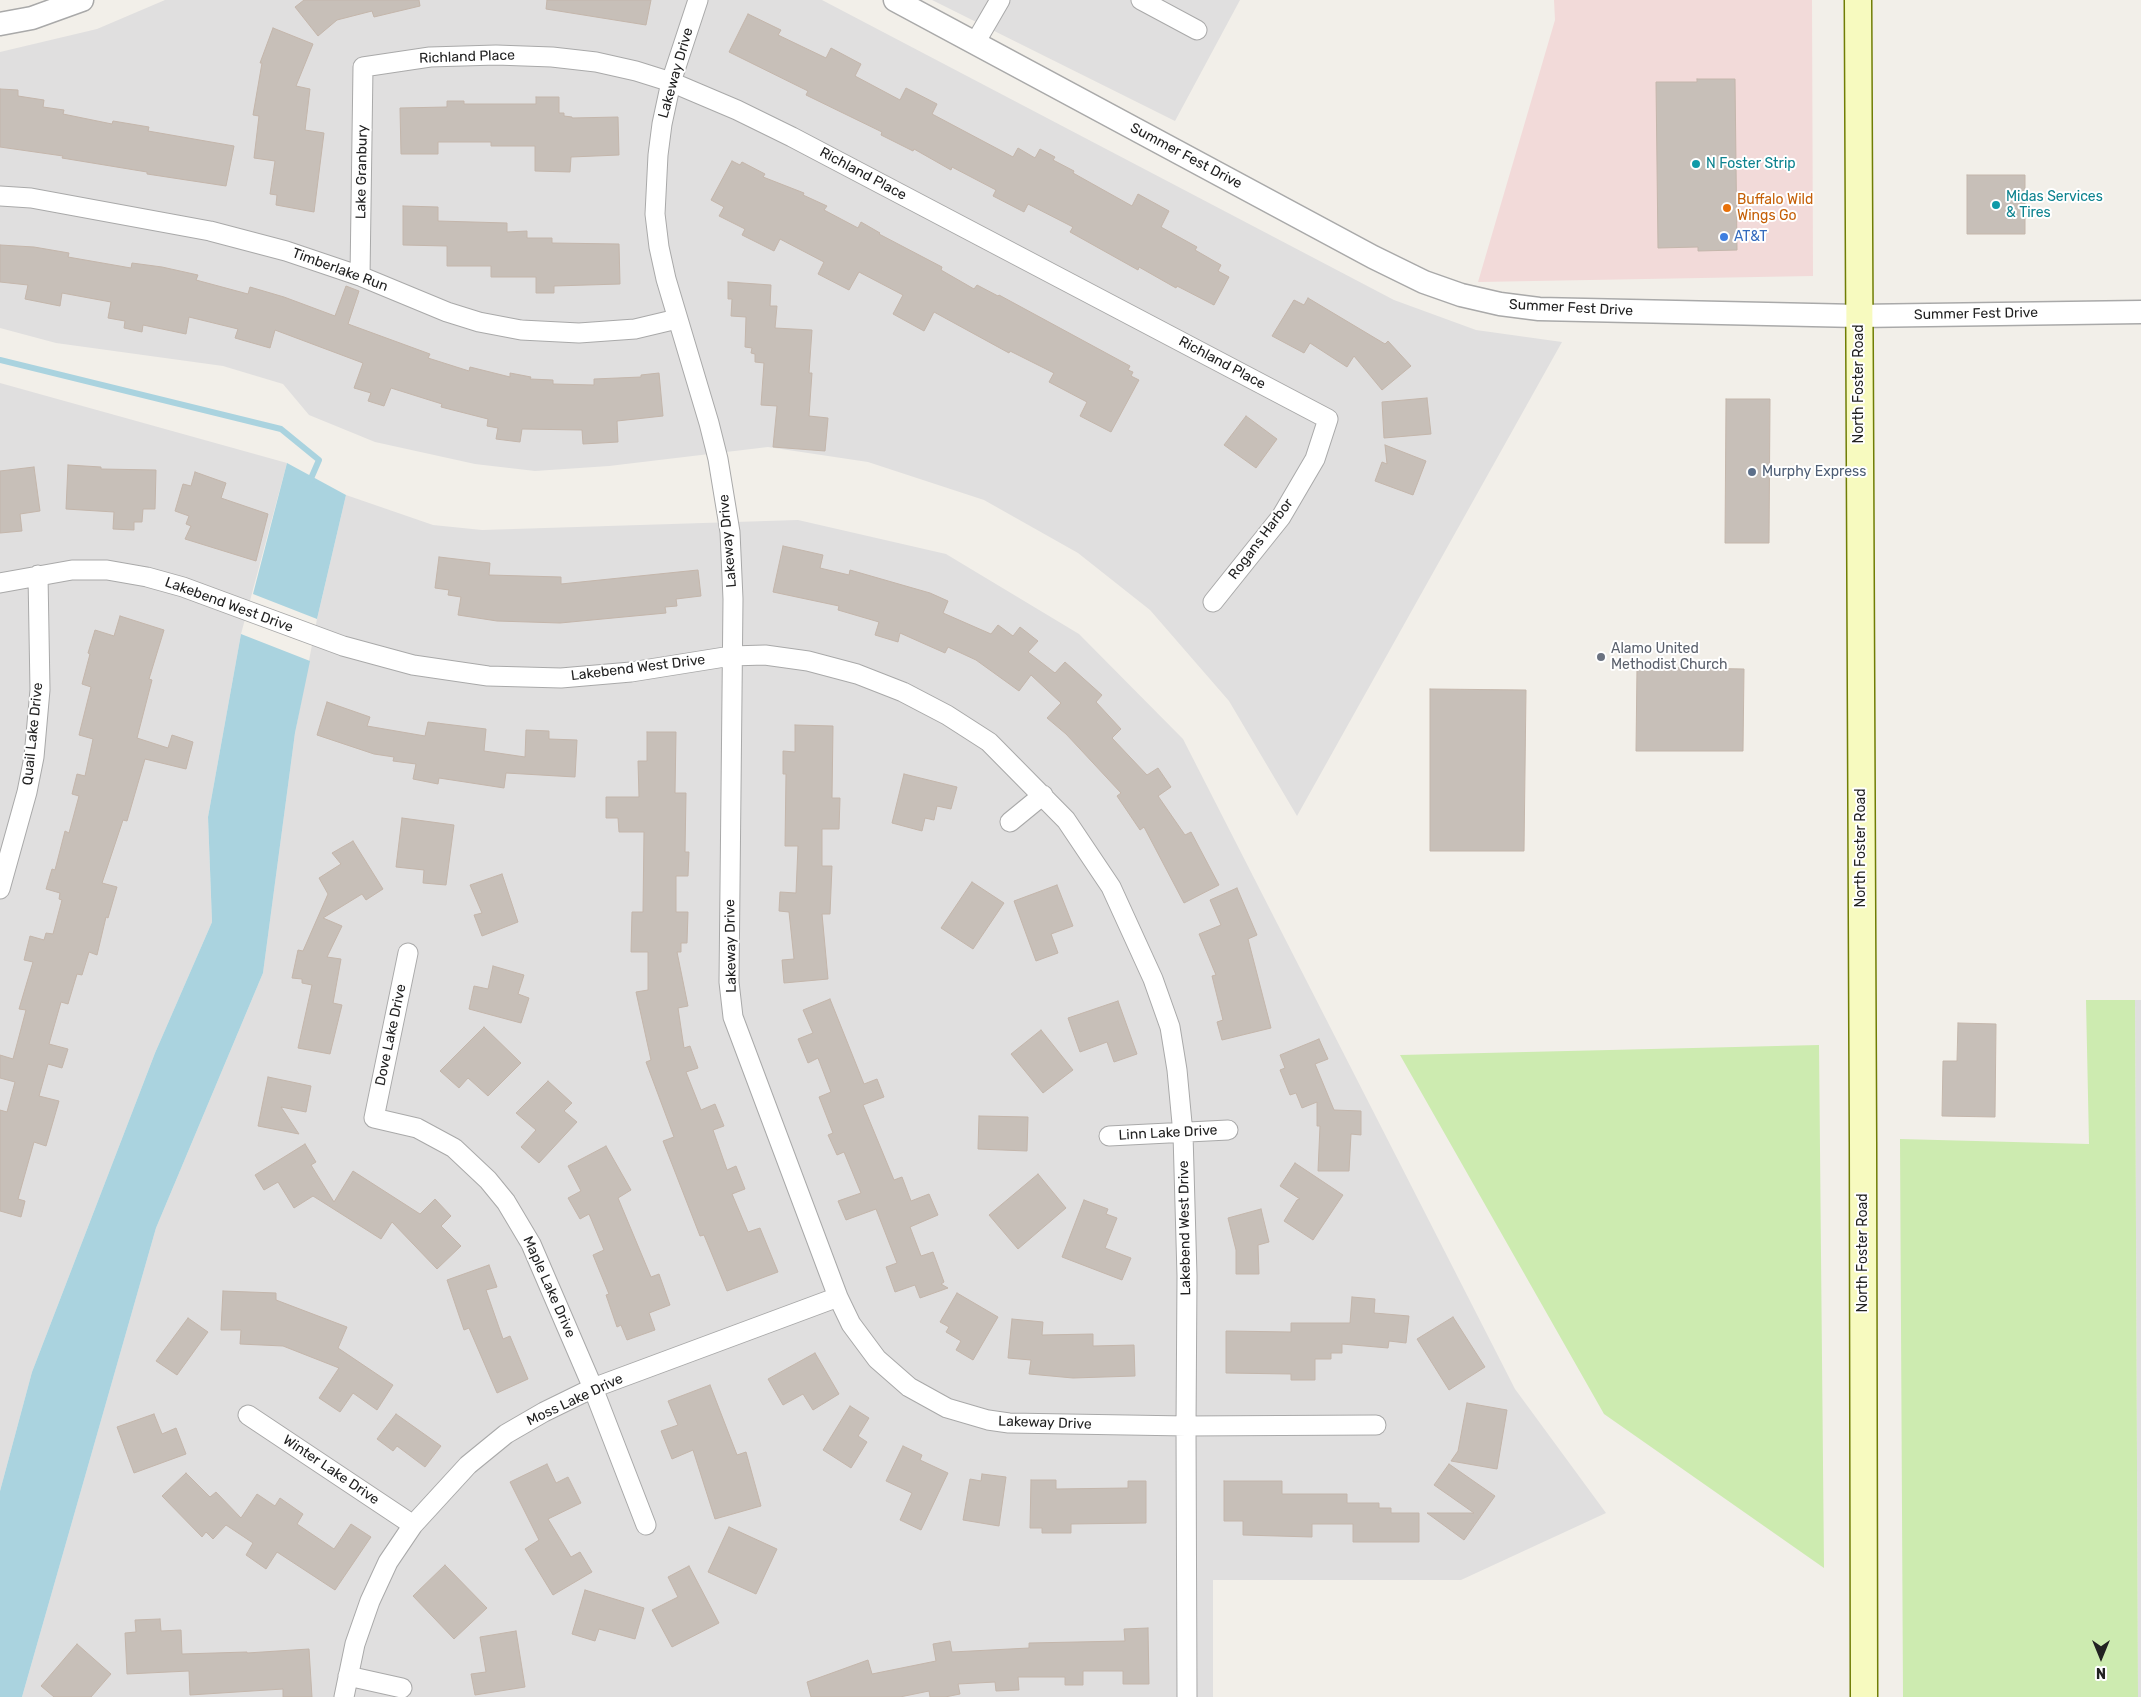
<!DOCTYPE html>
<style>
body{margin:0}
#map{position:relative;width:2141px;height:1697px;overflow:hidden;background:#f2efe9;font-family:Rubik,sans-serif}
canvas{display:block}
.north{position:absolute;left:2076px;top:1632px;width:50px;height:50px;-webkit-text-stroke:4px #fff;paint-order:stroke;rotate:180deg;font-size:14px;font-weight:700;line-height:20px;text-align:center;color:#222}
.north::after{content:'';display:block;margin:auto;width:18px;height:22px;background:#222;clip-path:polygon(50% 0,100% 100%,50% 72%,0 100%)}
</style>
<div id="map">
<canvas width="2141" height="1697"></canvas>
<div class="north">N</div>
</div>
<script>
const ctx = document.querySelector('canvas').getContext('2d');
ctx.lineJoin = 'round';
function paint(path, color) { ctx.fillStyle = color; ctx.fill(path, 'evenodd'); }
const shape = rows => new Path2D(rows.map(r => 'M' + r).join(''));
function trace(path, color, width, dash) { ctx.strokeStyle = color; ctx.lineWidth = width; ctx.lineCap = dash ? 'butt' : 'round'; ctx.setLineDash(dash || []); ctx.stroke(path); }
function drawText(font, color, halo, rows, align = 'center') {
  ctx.font = font + ' Rubik,sans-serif'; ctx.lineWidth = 4; ctx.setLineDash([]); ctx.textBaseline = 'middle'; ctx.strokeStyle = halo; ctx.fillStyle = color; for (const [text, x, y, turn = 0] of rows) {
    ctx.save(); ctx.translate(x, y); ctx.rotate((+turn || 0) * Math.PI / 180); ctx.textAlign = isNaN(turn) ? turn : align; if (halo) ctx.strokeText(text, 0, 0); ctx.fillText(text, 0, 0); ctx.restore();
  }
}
const residential = shape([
 [165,0,822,0,1394,300,1476,330,1562,342,1297,816,1229,701,1150,610,1078,553,984,500,868,462,768,447,609,466,535,471,475,464,375,442,309,415,283,384,223,366,56,343,0,328,0,52,97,29],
 [932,0,1240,0,1175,121],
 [0,383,287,463,241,634,208,817,212,922,155,1053,32,1372,0,1491],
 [346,495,433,525,482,530,798,520,946,554,1079,634,1183,739,1515,1389,1606,1513,1461,1580,1213,1580,1213,1697,22,1697,156,1228,263,973,295,733,317,619],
 [2135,1000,2141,1000,2141,1697,2138,1697]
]);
const commercial = shape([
 [1554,0,1812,0,1813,276,1478,282,1555,20]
]);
const grass = shape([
 [2086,1000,2135,1000,2138,1697,1903,1697,1900,1139,2089,1144],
 [1819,1045,1824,1568,1604,1414,1400,1055]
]);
const water = shape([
 [287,463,346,495,317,619,253,594],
 [241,634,310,661,295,733,263,973,156,1228,22,1697,0,1697,0,1491,32,1372,155,1053,212,922,208,817]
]);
const stream = shape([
 [0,360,281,429,319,460,309,483]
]);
const building = shape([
 [304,0,419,0,420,6,374,17,372,11,337,20,318,36,295,7,304,0],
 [547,0,651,0,646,25,546,9,547,0],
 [748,14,781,30,778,35,826,58,831,48,861,64,855,76,900,100,906,88,937,104,932,114,1013,157,1018,148,1035,158,1040,149,1055,157,1053,160,1074,171,1073,173,1132,206,1138,194,1169,211,1161,227,1197,247,1195,250,1221,265,1218,271,1229,277,1214,305,1177,286,1176,288,1139,267,1138,270,1070,232,1073,227,1028,204,1024,212,993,196,996,190,952,167,951,170,914,149,913,151,881,135,882,132,806,95,808,91,729,52,748,14],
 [273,28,313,44,296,86,310,89,305,130,324,133,314,212,276,205,277,195,270,194,275,161,254,158,259,116,253,115,262,63,260,63,273,28],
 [1697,79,1735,79,1737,250,1698,251,1698,247,1658,248,1656,82,1697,82,1697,79],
 [0,89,18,90,18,96,44,100,43,107,64,110,63,114,112,124,113,121,149,127,148,131,234,146,226,186,147,174,147,172,62,158,63,156,0,147,0,89],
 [536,97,559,97,559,113,564,113,564,116,572,117,572,118,618,117,619,155,571,157,570,172,535,171,535,146,491,146,491,142,438,142,438,154,401,154,400,108,447,107,447,101,464,101,464,104,536,104,536,97],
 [732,161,740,165,742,162,765,174,763,177,804,193,803,195,827,206,824,210,858,228,861,222,880,233,879,234,942,267,941,270,974,289,977,285,998,296,999,295,1130,366,1128,370,1133,372,1131,376,1139,380,1111,432,1080,416,1087,402,1049,382,1054,373,1010,351,1009,353,934,312,924,331,893,314,903,295,859,272,849,290,818,274,824,262,780,239,774,251,742,235,745,229,719,216,724,207,711,200,732,161],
 [1967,175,2025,175,2025,234,1967,234,1967,175],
 [403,206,438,207,438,221,507,223,507,232,527,231,527,238,552,238,552,243,619,244,620,284,554,286,554,293,536,293,536,277,491,277,491,266,447,266,447,246,403,245,403,206],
 [0,245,34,247,69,253,68,257,131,268,132,263,162,267,198,275,196,280,248,294,250,287,284,297,335,316,346,286,359,291,348,324,430,354,428,358,469,371,470,367,510,377,510,373,531,377,530,379,553,380,553,384,594,385,594,379,641,377,641,375,659,373,663,416,617,421,618,442,583,444,582,430,522,429,520,442,496,439,498,428,487,426,488,419,441,407,442,404,391,388,384,406,368,401,371,393,354,388,363,363,275,330,270,348,235,338,238,329,189,317,186,334,143,325,142,332,124,328,125,321,108,318,111,302,62,293,60,306,25,299,28,285,0,282,0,245],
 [728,282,771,285,770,306,777,306,775,328,812,330,809,373,812,373,809,416,828,418,825,451,773,447,777,406,761,405,764,363,755,362,755,354,751,353,752,348,745,347,746,317,731,316,732,299,728,299,728,282],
 [1308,298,1385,344,1388,341,1411,366,1382,390,1354,356,1347,367,1310,343,1304,353,1272,336,1294,300,1304,305,1308,298],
 [1427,398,1431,434,1384,438,1382,402,1427,398],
 [1726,399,1770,399,1769,543,1725,543,1726,399],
 [1246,416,1277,439,1256,468,1224,445,1246,416],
 [1385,445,1426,461,1413,495,1375,481,1382,462,1387,464,1385,445],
 [68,465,101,467,101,469,156,470,155,509,143,509,142,522,134,522,134,530,113,529,114,512,66,509,68,465],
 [34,467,40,511,20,514,22,531,0,533,0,471,34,467],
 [195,472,226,483,221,498,268,514,256,561,185,539,191,526,186,524,189,516,175,511,183,484,191,486,195,472],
 [783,546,823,555,820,568,849,575,850,570,930,593,948,601,943,613,991,634,998,625,1013,636,1020,627,1038,641,1028,652,1055,673,1065,662,1102,695,1096,702,1121,729,1112,738,1147,775,1158,768,1171,787,1158,796,1185,835,1191,832,1219,885,1184,903,1144,827,1140,830,1117,796,1121,793,1066,734,1047,718,1061,703,1031,675,1019,691,976,660,948,647,945,653,900,633,898,642,875,635,879,622,838,610,839,606,773,592,783,546],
 [439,557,490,563,489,575,561,577,561,584,698,570,701,596,676,599,677,606,665,607,666,613,560,623,497,621,458,615,461,597,448,595,449,590,435,588,439,557],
 [120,616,164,630,149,679,152,680,137,738,168,748,172,735,193,742,186,769,145,759,127,821,123,820,102,883,117,887,108,918,106,917,97,955,89,952,82,975,77,974,68,1004,61,1002,49,1044,68,1049,62,1068,48,1064,39,1096,59,1101,46,1146,34,1142,18,1199,25,1201,21,1217,0,1211,0,1110,7,1112,15,1082,0,1078,0,1055,13,1059,26,1010,19,1009,33,962,24,960,30,936,44,940,46,933,53,934,62,900,59,899,60,893,46,889,52,869,55,870,65,831,69,833,79,796,72,794,77,774,85,776,93,739,79,735,91,687,82,684,90,654,88,653,95,630,114,636,120,616],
 [1637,667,1744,669,1743,751,1636,751,1637,667],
 [1430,689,1526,690,1524,851,1430,851,1430,689],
 [327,702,370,717,367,726,425,736,428,722,486,729,484,751,525,757,526,730,549,731,549,739,577,740,575,777,506,773,504,788,439,778,438,784,413,779,416,764,393,761,394,757,374,754,317,735,327,702],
 [795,725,833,726,832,798,840,798,839,829,822,829,822,866,832,866,830,914,822,914,828,979,784,983,782,960,794,959,789,912,779,911,780,892,796,893,798,846,785,846,786,774,783,774,783,751,795,752,795,725],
 [647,732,676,732,675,793,686,793,685,852,689,852,688,876,676,876,676,912,688,912,687,943,681,943,681,952,677,952,688,1006,678,1008,684,1048,690,1046,698,1068,686,1072,701,1110,715,1104,724,1126,713,1130,727,1170,736,1166,745,1189,732,1194,748,1232,760,1228,778,1272,727,1291,704,1235,700,1236,663,1141,674,1137,646,1062,651,1060,636,992,648,990,648,952,631,952,632,912,643,912,644,832,619,832,618,818,606,818,606,797,639,797,638,761,647,761,647,732],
 [904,774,957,787,951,809,937,806,934,820,925,818,922,831,892,823,904,774],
 [402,818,454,825,446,885,423,883,424,870,396,867,402,818],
 [353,841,383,889,366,900,362,894,323,918,342,926,327,957,341,959,333,1003,342,1005,330,1054,298,1048,312,985,302,983,302,979,292,978,298,950,303,951,328,894,319,878,341,864,332,853,353,841],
 [502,874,518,922,482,936,474,915,482,913,470,885,502,874],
 [972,882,1004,903,973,949,941,928,972,882],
 [1057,885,1073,926,1051,934,1058,953,1036,961,1014,901,1057,885],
 [1237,888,1257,935,1248,939,1271,1028,1222,1040,1217,1022,1223,1020,1212,976,1216,975,1199,934,1221,925,1210,900,1237,888],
 [493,966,524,975,518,994,529,998,521,1023,469,1009,474,986,488,989,493,966],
 [830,999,864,1084,877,1079,884,1097,863,1105,894,1180,902,1177,911,1201,929,1194,938,1215,910,1227,921,1256,933,1252,944,1282,941,1284,948,1288,920,1298,915,1285,895,1292,886,1267,897,1263,876,1209,846,1220,838,1201,861,1193,844,1152,837,1155,828,1135,833,1133,819,1097,831,1092,818,1058,808,1063,798,1039,813,1033,803,1010,830,999],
 [1118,1001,1137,1054,1114,1062,1107,1042,1080,1052,1068,1018,1118,1001],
 [1958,1023,1996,1024,1995,1117,1942,1116,1943,1061,1957,1061,1958,1023],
 [484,1027,521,1063,488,1096,468,1078,459,1088,440,1071,484,1027],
 [1041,1030,1073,1070,1043,1093,1011,1054,1041,1030],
 [1319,1039,1328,1059,1315,1064,1334,1110,1361,1111,1361,1135,1351,1134,1349,1171,1318,1171,1320,1126,1317,1126,1317,1102,1302,1108,1296,1093,1290,1095,1280,1070,1285,1068,1280,1055,1319,1039],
 [268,1077,311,1086,306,1112,281,1107,299,1134,258,1126,268,1077],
 [548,1081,572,1103,564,1111,577,1122,539,1163,521,1147,536,1130,516,1113,548,1081],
 [979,1116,1028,1117,1027,1151,978,1149,979,1116],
 [305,1144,316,1162,311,1165,334,1202,353,1171,420,1214,435,1199,451,1216,441,1226,461,1246,437,1269,392,1222,381,1239,313,1196,294,1208,278,1182,264,1190,255,1175,305,1144],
 [606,1146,631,1190,618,1198,651,1277,659,1274,670,1305,649,1313,655,1330,627,1340,621,1325,617,1327,606,1295,609,1294,593,1255,604,1250,589,1214,580,1219,568,1198,581,1191,568,1166,606,1146],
 [1295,1163,1343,1195,1313,1240,1284,1221,1297,1200,1300,1199,1280,1186,1295,1163],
 [1038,1174,1066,1208,1018,1249,989,1215,1038,1174],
 [1084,1200,1108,1209,1106,1214,1117,1218,1105,1248,1131,1258,1122,1280,1062,1257,1084,1200],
 [1261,1209,1269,1242,1258,1245,1259,1274,1236,1274,1236,1250,1228,1218,1261,1209],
 [489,1265,497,1287,486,1290,503,1339,510,1336,528,1379,497,1393,469,1328,464,1330,447,1280,489,1265],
 [223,1291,276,1293,276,1300,347,1327,338,1348,393,1385,377,1410,353,1393,340,1412,319,1398,339,1368,283,1346,240,1344,241,1330,221,1330,223,1291],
 [957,1293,998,1317,973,1360,956,1350,961,1341,946,1332,949,1327,940,1322,957,1293],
 [1352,1297,1375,1299,1374,1313,1409,1316,1406,1343,1389,1341,1388,1348,1342,1344,1342,1353,1331,1353,1331,1359,1315,1359,1315,1380,1291,1380,1291,1374,1226,1373,1226,1331,1291,1332,1291,1323,1350,1323,1352,1297],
 [1453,1317,1485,1367,1449,1390,1417,1339,1453,1317],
 [188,1318,208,1332,177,1375,156,1361,188,1318],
 [1012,1319,1043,1322,1042,1335,1093,1334,1093,1346,1134,1345,1135,1376,1073,1378,1029,1374,1031,1360,1008,1358,1012,1319],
 [815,1353,839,1394,813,1410,803,1394,783,1405,768,1379,815,1353],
 [710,1385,737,1455,746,1452,761,1506,715,1519,693,1450,672,1459,661,1431,678,1425,668,1401,710,1385],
 [1467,1403,1507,1410,1497,1469,1451,1461,1458,1451,1467,1403],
 [850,1406,869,1418,858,1436,867,1442,851,1468,823,1450,850,1406],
 [154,1414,162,1434,176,1428,186,1454,134,1473,117,1427,154,1414],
 [396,1414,441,1446,425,1467,397,1446,393,1451,377,1439,396,1414],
 [903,1446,922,1455,920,1460,948,1473,921,1530,900,1520,912,1493,886,1481,903,1446],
 [547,1464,556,1483,568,1477,581,1503,548,1519,571,1557,580,1552,592,1572,553,1595,525,1549,539,1540,510,1482,547,1464],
 [1449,1464,1495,1496,1464,1540,1427,1513,1474,1513,1434,1485,1449,1464],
 [186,1473,210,1497,216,1492,241,1518,257,1494,275,1506,280,1498,303,1514,297,1524,334,1549,351,1524,371,1537,335,1590,277,1552,266,1569,246,1555,253,1543,226,1525,213,1539,206,1532,202,1537,162,1496,186,1473],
 [982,1474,1006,1477,999,1526,963,1520,970,1479,981,1481,982,1474],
 [1031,1480,1056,1480,1056,1489,1128,1488,1128,1481,1146,1481,1146,1523,1071,1524,1071,1533,1042,1533,1042,1528,1030,1528,1031,1480],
 [1224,1481,1282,1481,1282,1494,1347,1494,1347,1503,1379,1503,1379,1508,1391,1508,1391,1513,1419,1513,1419,1542,1353,1542,1353,1524,1312,1524,1312,1537,1243,1535,1243,1521,1224,1521,1224,1481],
 [729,1527,777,1549,756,1594,708,1572,729,1527],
 [445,1565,487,1608,454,1639,413,1596,445,1565],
 [689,1566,719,1623,672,1647,652,1610,678,1597,668,1577,689,1566],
 [585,1590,644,1608,635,1639,599,1629,595,1641,572,1634,585,1590],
 [160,1619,161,1631,181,1630,182,1654,247,1652,247,1653,309,1649,312,1697,283,1697,283,1689,190,1695,189,1671,127,1674,125,1633,136,1632,135,1620,160,1619],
 [1148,1628,1149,1684,1123,1684,1123,1671,1083,1671,1083,1685,1065,1685,1065,1677,1018,1677,1019,1690,996,1691,995,1682,958,1684,960,1694,945,1697,930,1697,929,1691,900,1697,811,1697,807,1682,868,1660,872,1674,936,1661,933,1644,950,1641,952,1652,1029,1648,1029,1643,1125,1641,1124,1629,1148,1628],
 [516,1631,525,1687,475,1695,471,1674,486,1672,480,1637,516,1631],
 [77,1644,111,1674,91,1697,54,1697,41,1686,77,1644]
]);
const minor = shape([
 [698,0,671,82,662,124,658,155,655,214,659,247,666,279,709,423,718,459,730,532,733,599,729,982,733,1017,838,1297,851,1324,877,1359,909,1387,947,1408,988,1420,1009,1423,1186,1426,1376,1425],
 [1141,0,1197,30],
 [975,43,1000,0],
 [0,196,31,198,210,231,286,251,360,276,447,312,479,322,521,330,579,333,635,329,677,319],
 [360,276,363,67,430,57,496,55,552,57,596,62,636,71,671,82,737,110,792,137,1328,419,1315,459,1281,517,1213,602],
 [0,583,72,570,107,570,147,577,183,587,343,646,413,665,488,676,561,678,631,672,731,656,765,655,808,661,857,674,903,692,947,715,989,742,1066,820,1111,887,1153,979,1170,1027,1177,1070,1183,1134,1187,1276,1186,1426,1187,1697],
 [1010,822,1043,795],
 [0,889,27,792,34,757,40,690,38,575],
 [408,953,374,1118,417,1128,454,1148,488,1180,506,1202,531,1244,593,1388,646,1525],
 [1109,1136,1228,1130],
 [248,1415,413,1525],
 [348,1676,402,1688],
 [344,1697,355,1644,370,1601,388,1562,413,1525,468,1465,506,1434,544,1412,593,1388,838,1297]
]);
const tertiary = shape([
 [895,0,1373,257,1424,282,1461,295,1500,304,1539,309,1858,316,2141,312],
 [0,24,32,18,82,0]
]);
const secondary = shape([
 [1858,0,1863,1142,1864,1697]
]);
const markers = [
 [1696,164,5,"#0f9aa8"],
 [1996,205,5,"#0f9aa8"],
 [1727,208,5,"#e8710a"],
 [1724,237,5,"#3f7fe0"],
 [1752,472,5,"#5c6f8a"],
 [1601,657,5,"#6b7280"]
];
const streetNames = [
 ["Richland Place",467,57,-2],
 ["Lakeway Drive",676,73,-74],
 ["Summer Fest Drive",1186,156,28],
 ["Lake Granbury",362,172,-89],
 ["Richland Place",863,174,28],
 ["Timberlake Run",340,270,20],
 ["Summer Fest Drive",1571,308,3],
 ["Summer Fest Drive",1976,314,-1],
 ["Richland Place",1222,363,28],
 ["North Foster Road",1859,384,-90],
 ["Rogans Harbor",1261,539,-53],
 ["Lakeway Drive",728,541,-95],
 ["Lakebend West Drive",229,605,20],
 ["Lakebend West Drive",638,668,-7],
 ["Quail Lake Drive",33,734,-84],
 ["North Foster Road",1861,848,-90],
 ["Lakeway Drive",731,946,-91],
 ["Dove Lake Drive",391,1035,-78],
 ["Linn Lake Drive",1168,1133,-3],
 ["Lakebend West Drive",1185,1228,-91],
 ["North Foster Road",1863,1253,-90],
 ["Maple Lake Drive",549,1287,66],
 ["Moss Lake Drive",575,1400,-25],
 ["Lakeway Drive",1045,1423,2],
 ["Winter Lake Drive",331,1470,34]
];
const cultureNames = [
 ["N Foster Strip",1706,164],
 ["Midas Services",2006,197],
 ["& Tires",2006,213]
];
const foodNames = [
 ["Buffalo Wild",1737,200],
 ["Wings Go",1737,216]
];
const shopNames = [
 ["AT&T",1734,237]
];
const serviceNames = [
 ["Murphy Express",1762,472]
];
const worshipNames = [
 ["Alamo United",1611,649],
 ["Methodist Church",1611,665]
];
paint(residential, '#e0dfdf');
paint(commercial, '#f2dad9');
paint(grass, '#cdebb0');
paint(water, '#aad3df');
trace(stream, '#aad3df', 6);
paint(building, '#c7bfb8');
trace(building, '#c4b6ab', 1);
trace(minor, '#a9a9a9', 21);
trace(tertiary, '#a9a9a9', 25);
trace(secondary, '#707d05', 29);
trace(minor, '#fff', 19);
trace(tertiary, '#fff', 22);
trace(secondary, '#f7fabf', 26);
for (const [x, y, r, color] of markers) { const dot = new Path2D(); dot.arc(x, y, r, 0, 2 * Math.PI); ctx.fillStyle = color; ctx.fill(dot); trace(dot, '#fff', 2); }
drawText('14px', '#222', '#fff', streetNames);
drawText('14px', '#0d838f', '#fff', cultureNames, 'left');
drawText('14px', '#c56008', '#fff', foodNames, 'left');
drawText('14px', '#366cbe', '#fff', shopNames, 'left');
drawText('14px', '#4e5e75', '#fff', serviceNames, 'left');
drawText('14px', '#5b616d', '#fff', worshipNames, 'left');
</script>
